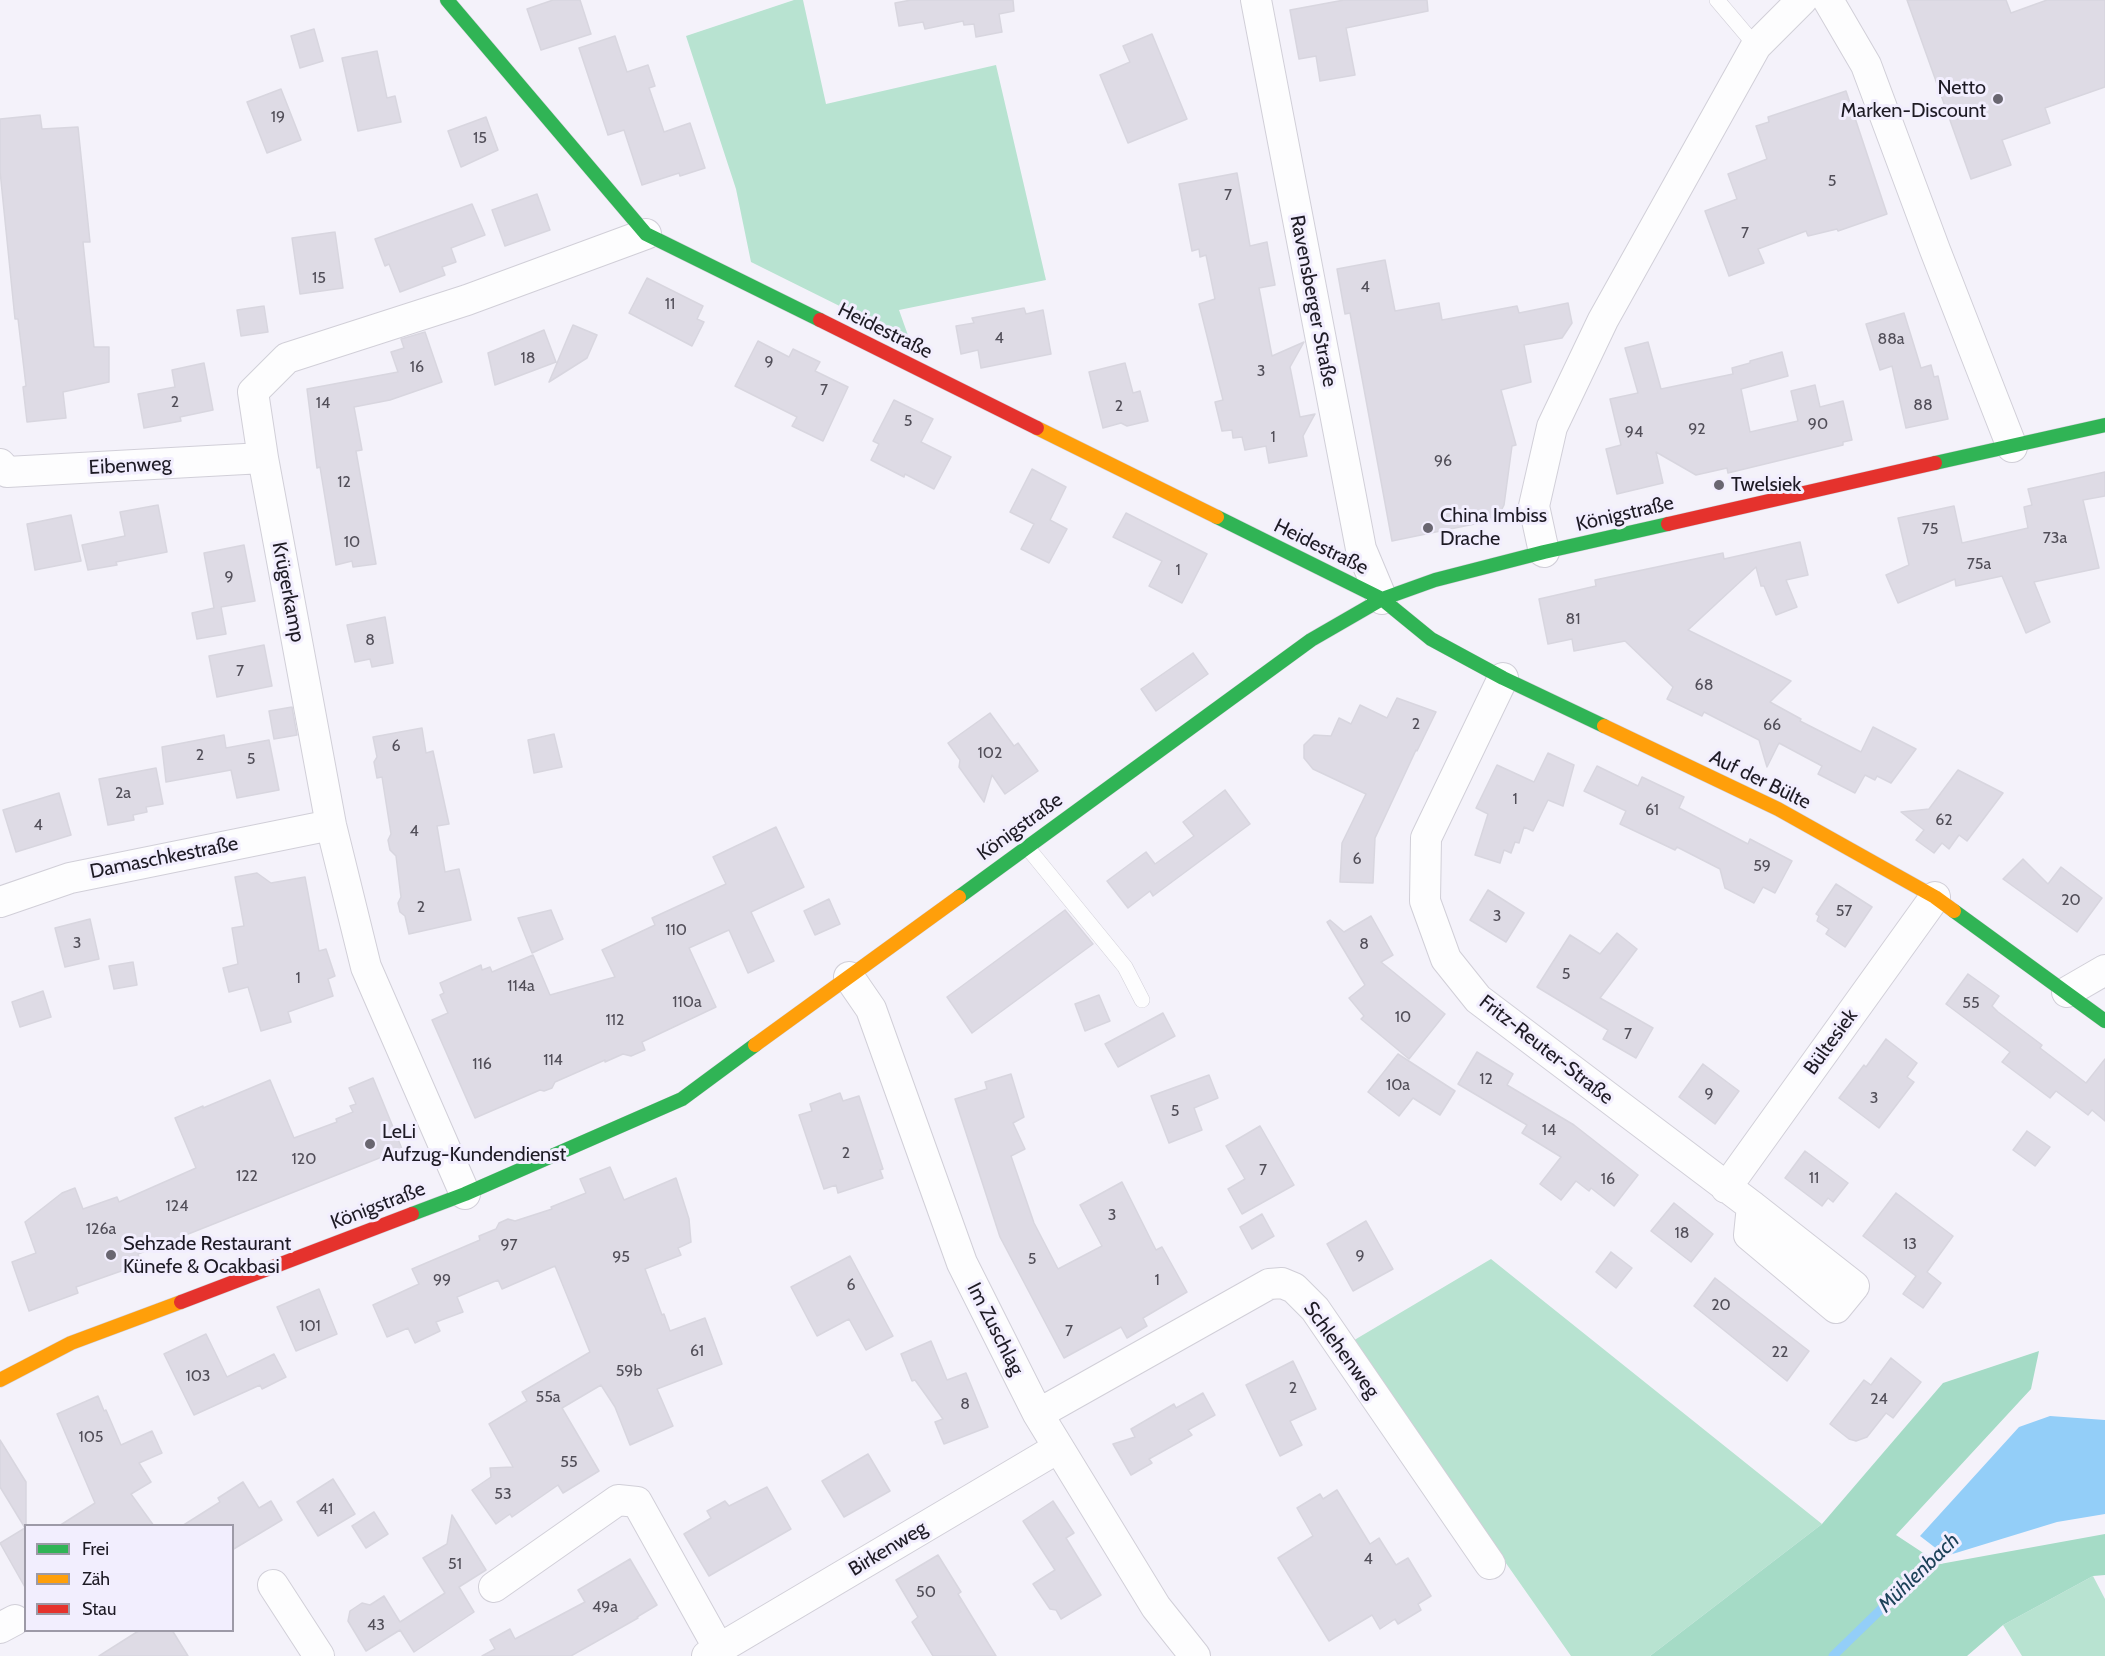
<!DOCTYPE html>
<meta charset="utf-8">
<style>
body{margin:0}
#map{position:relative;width:2105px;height:1656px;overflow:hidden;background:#f4f2fa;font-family:Cabin,sans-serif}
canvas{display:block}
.legend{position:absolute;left:24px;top:1524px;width:210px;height:108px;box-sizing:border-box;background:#f2eefe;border:2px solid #9d9aa7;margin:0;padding:8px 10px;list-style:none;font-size:18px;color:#1e1b25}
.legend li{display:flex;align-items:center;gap:12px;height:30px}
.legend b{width:30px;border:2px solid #9d9aa7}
</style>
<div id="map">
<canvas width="2105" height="1656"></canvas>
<ul class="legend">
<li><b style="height:8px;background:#30b455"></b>Frei</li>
<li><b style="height:8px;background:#ff9f0a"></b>Zäh</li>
<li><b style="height:8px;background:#e5322d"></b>Stau</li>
</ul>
</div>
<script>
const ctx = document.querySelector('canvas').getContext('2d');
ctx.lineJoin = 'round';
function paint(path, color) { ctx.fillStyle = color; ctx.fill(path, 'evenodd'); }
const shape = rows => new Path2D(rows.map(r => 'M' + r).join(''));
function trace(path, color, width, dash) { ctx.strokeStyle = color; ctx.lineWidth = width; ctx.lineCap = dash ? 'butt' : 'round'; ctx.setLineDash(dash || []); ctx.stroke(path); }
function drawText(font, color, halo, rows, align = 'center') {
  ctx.font = font + ' Cabin,sans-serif'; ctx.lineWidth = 6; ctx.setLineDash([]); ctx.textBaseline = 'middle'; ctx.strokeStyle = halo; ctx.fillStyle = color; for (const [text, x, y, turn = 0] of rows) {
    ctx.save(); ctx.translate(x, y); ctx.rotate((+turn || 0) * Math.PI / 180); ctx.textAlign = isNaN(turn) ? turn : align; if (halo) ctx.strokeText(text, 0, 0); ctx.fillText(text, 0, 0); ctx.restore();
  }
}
const green = shape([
 [794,0,803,0,826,104,996,65,1046,280,899,310,910,341,751,262,736,189,686,36],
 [1491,1259,1822,1524,1650,1656,1571,1656,1351,1342],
 [2093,1576,2105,1599,2105,1656,2022,1656,2003,1625]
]);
const forest = shape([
 [2039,1351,2031,1389,1896,1535,1940,1564,2105,1534,2105,1575,2093,1576,2003,1625,1967,1656,1650,1656,1822,1524,1943,1383]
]);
const water = shape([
 [2050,1416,2105,1420,2105,1514,2057,1522,1946,1556,1920,1536,2019,1427]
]);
const stream = shape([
 [1833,1656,1947,1545]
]);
const building = shape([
 [553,0,580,0,591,34,541,50,527,9,553,0],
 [911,0,1013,0,1014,11,999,14,1002,32,976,37,974,24,964,25,963,21,925,29,923,22,899,26,895,3,911,0],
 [1344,0,1427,0,1428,11,1346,28,1355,75,1320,81,1316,56,1299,59,1290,10,1344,0],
 [1907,0,2006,0,2011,13,2047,0,2105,0,2105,87,2045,108,2050,123,2002,140,2011,165,1971,179,1907,0],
 [314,29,323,61,300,68,291,36,314,29],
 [1152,34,1187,119,1128,143,1100,75,1130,62,1123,46,1152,34],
 [615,36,627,72,648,65,655,86,649,88,664,132,690,123,705,168,680,176,679,173,642,185,624,130,608,135,579,48,615,36],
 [377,51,387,98,395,96,401,122,358,131,342,58,377,51],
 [281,89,301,140,267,153,247,102,281,89],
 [1846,91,1887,214,1838,231,1837,229,1808,236,1806,231,1758,249,1764,263,1729,276,1705,211,1737,199,1728,174,1767,159,1756,126,1769,122,1768,117,1846,91],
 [40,115,42,129,78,127,90,242,83,242,94,347,109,347,109,382,63,392,66,418,27,422,23,387,26,386,18,319,15,319,0,171,0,119,40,115],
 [486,117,498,150,461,167,448,131,486,117],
 [1237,173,1250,246,1267,242,1269,254,1275,285,1259,288,1272,356,1304,342,1290,367,1300,417,1315,414,1303,436,1307,456,1269,463,1266,446,1245,450,1242,437,1233,438,1232,430,1222,431,1215,402,1223,400,1199,304,1215,299,1206,255,1200,257,1199,249,1192,251,1179,184,1237,173],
 [537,194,550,230,505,246,492,210,537,194],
 [472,204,485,235,451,248,456,262,442,267,445,275,400,292,389,264,385,266,375,239,472,204],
 [335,232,343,288,300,294,292,238,335,232],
 [1385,260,1395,311,1439,303,1442,320,1517,306,1519,313,1568,303,1572,323,1562,338,1524,345,1531,382,1501,390,1516,445,1512,446,1504,505,1499,515,1489,521,1392,541,1350,313,1345,314,1337,269,1385,260],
 [647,278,703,306,697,319,704,322,692,346,629,313,647,278],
 [264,306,268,332,241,336,237,310,264,306],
 [1024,308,1026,314,1043,310,1051,354,981,368,978,350,961,354,956,326,974,323,972,318,1024,308],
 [1904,313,1921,368,1931,365,1934,377,1938,376,1948,419,1906,428,1892,366,1880,370,1866,324,1904,313],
 [573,325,597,335,587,358,549,382,573,325],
 [544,330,556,362,495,385,488,353,544,330],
 [425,332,442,382,390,400,354,407,362,450,356,451,376,564,353,567,352,561,336,565,320,467,317,468,307,389,398,372,391,352,404,348,401,339,425,332],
 [758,341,789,357,793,349,820,362,815,371,848,387,823,441,792,426,797,417,735,386,758,341],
 [1648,342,1661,389,1733,374,1732,368,1750,363,1750,361,1782,352,1788,376,1741,389,1750,432,1798,421,1791,391,1815,385,1820,407,1843,401,1852,440,1843,442,1843,445,1728,473,1727,468,1696,475,1656,452,1663,483,1617,494,1606,449,1621,445,1610,399,1638,393,1625,348,1648,342],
 [204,363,213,410,180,417,181,421,144,428,138,394,175,387,172,370,204,363],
 [1125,363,1133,393,1140,391,1148,421,1127,426,1121,423,1103,428,1089,372,1125,363],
 [894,400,933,419,921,442,951,457,934,489,905,474,904,477,871,460,879,444,873,441,894,400],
 [1032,469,1066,487,1050,520,1067,529,1049,563,1021,549,1034,524,1010,512,1032,469],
 [2105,472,2105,496,2083,500,2099,568,2034,582,2050,622,2026,633,2002,576,1956,586,1955,579,1898,603,1886,575,1909,565,1898,518,1954,506,1962,543,2028,528,2024,507,2032,505,2028,489,2105,472],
 [158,505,167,552,116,562,117,565,88,570,82,545,125,536,120,512,158,505],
 [1126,513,1207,554,1182,603,1149,586,1162,561,1113,537,1126,513],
 [71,515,81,561,35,570,27,524,71,515],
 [1800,542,1808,575,1786,580,1797,607,1776,615,1764,586,1761,586,1756,567,1688,630,1791,681,1770,702,1801,719,1800,721,1861,752,1873,727,1916,749,1891,783,1877,776,1875,780,1865,775,1855,793,1818,774,1822,766,1779,743,1767,767,1759,740,1704,712,1702,716,1667,699,1673,687,1625,641,1574,651,1572,639,1548,644,1539,599,1596,586,1595,580,1723,553,1724,559,1800,542],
 [244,545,255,601,221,607,226,634,197,639,192,613,214,608,204,553,244,545],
 [385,617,393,663,372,667,370,659,355,662,347,625,385,617],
 [264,645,272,686,217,697,209,656,264,645],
 [1193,653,1208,674,1156,711,1141,689,1193,653],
 [1397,698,1436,712,1417,751,1416,750,1375,838,1373,883,1340,882,1342,843,1366,794,1313,769,1304,758,1304,745,1314,735,1331,736,1339,718,1351,724,1360,705,1387,718,1397,698],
 [292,707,297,735,274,739,269,711,292,707],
 [990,713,1014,746,1018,743,1038,771,1005,794,992,775,984,802,959,767,960,760,948,743,990,713],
 [422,728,426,753,433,751,449,824,437,826,445,872,459,869,471,920,409,934,405,916,400,912,398,903,401,897,396,856,390,850,388,840,391,834,382,777,377,778,374,762,377,757,373,737,422,728],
 [554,734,562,767,534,773,528,740,554,734],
 [224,735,226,748,269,740,279,790,237,798,231,770,166,782,162,747,224,735],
 [1548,753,1574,765,1563,806,1548,800,1533,831,1524,827,1519,843,1515,842,1511,853,1504,850,1500,863,1475,855,1488,814,1476,808,1497,765,1534,782,1548,753],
 [1597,766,1638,786,1642,777,1684,797,1679,808,1748,844,1750,839,1792,861,1775,893,1763,887,1754,903,1725,888,1720,869,1677,847,1675,850,1620,824,1626,811,1584,791,1597,766],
 [156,768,163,804,146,807,147,812,133,815,134,820,108,825,99,779,156,768],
 [1958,770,2003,793,1967,841,1959,835,1949,849,1942,843,1934,853,1916,840,1924,830,1901,812,1929,809,1958,770],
 [1225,790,1250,824,1153,896,1150,891,1128,908,1107,881,1146,852,1155,864,1194,836,1183,822,1225,790],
 [59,793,71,835,16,852,3,810,59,793],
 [776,827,804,887,751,912,774,961,748,973,729,930,689,948,716,1007,642,1042,645,1050,631,1056,623,1054,605,1062,605,1060,555,1082,552,1088,544,1091,540,1090,475,1118,432,1020,448,1013,440,995,444,993,440,983,481,965,482,970,490,967,492,972,533,955,550,995,615,977,602,950,655,925,652,918,726,884,713,857,776,827],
 [2023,859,2048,884,2061,867,2102,898,2077,932,2003,879,2023,859],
 [257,873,271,883,305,877,319,951,326,949,335,976,328,979,333,996,288,1012,291,1022,261,1031,248,987,229,992,223,968,238,964,232,928,244,926,235,877,257,873],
 [1836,884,1872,907,1845,947,1826,934,1829,929,1817,921,1819,916,1816,914,1836,884],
 [1488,890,1524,913,1506,942,1470,920,1488,890],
 [829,899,840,924,815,935,804,911,829,899],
 [551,910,563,939,532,953,518,918,551,910],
 [1065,910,1093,944,972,1033,947,997,1065,910],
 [1371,916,1393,955,1381,962,1445,1014,1409,1059,1361,1019,1364,1016,1349,998,1365,985,1327,922,1330,920,1344,932,1371,916],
 [90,919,99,959,65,967,55,928,90,919],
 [1617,933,1637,949,1600,998,1653,1028,1636,1058,1603,1039,1608,1030,1537,987,1570,935,1600,954,1617,933],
 [133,962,137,985,114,989,109,966,133,962],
 [1968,974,1999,996,1992,1006,1998,1012,2042,1045,2040,1048,2086,1083,2105,1059,2105,1121,2092,1110,2088,1115,2056,1091,2050,1098,2002,1062,2010,1052,1946,1004,1968,974],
 [43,991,51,1017,20,1027,12,1002,43,991],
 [1099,995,1110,1021,1085,1031,1075,1004,1099,995],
 [1163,1013,1175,1036,1118,1067,1105,1044,1163,1013],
 [1886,1039,1917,1063,1907,1077,1914,1082,1879,1128,1839,1098,1864,1065,1866,1067,1886,1039],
 [1477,1052,1513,1074,1507,1085,1574,1125,1638,1175,1614,1206,1591,1188,1589,1191,1576,1181,1561,1200,1540,1184,1561,1157,1522,1133,1527,1125,1458,1084,1477,1052],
 [1398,1054,1455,1091,1440,1115,1413,1098,1399,1116,1368,1092,1398,1054],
 [1703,1064,1739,1091,1715,1124,1679,1097,1703,1064],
 [1011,1074,1024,1117,1013,1123,1025,1149,1011,1156,1034,1223,1058,1269,1102,1246,1080,1205,1122,1182,1156,1250,1162,1247,1187,1292,1143,1318,1147,1326,1127,1338,1121,1327,1064,1358,1000,1237,955,1099,987,1089,985,1082,1011,1074],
 [1209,1075,1218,1098,1194,1108,1202,1130,1169,1143,1151,1096,1209,1075],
 [373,1078,402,1149,138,1254,141,1264,76,1287,78,1293,29,1311,12,1262,36,1253,25,1222,62,1193,75,1188,83,1209,117,1197,119,1202,196,1168,175,1118,203,1106,203,1108,270,1080,294,1138,337,1122,336,1119,353,1112,350,1106,356,1104,349,1088,373,1078],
 [840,1093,843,1101,859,1096,883,1169,880,1170,883,1178,838,1193,836,1185,824,1189,799,1115,812,1111,810,1104,840,1093],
 [1260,1126,1294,1185,1242,1214,1228,1189,1245,1179,1226,1146,1260,1126],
 [2027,1131,2050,1147,2035,1166,2013,1150,2027,1131],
 [1805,1151,1848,1183,1833,1202,1828,1198,1822,1206,1785,1178,1805,1151],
 [610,1167,624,1200,676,1178,689,1219,691,1242,678,1248,681,1255,645,1269,662,1315,664,1314,670,1331,705,1318,722,1364,657,1389,673,1426,630,1445,615,1407,601,1385,562,1408,599,1471,563,1493,558,1485,512,1517,510,1514,496,1524,472,1490,491,1477,490,1468,513,1467,489,1424,527,1401,522,1392,590,1352,555,1266,502,1289,498,1280,457,1297,463,1312,436,1322,440,1331,415,1343,408,1328,387,1337,373,1305,419,1284,412,1269,480,1240,479,1236,496,1229,499,1223,508,1219,515,1221,552,1209,551,1207,586,1193,580,1179,610,1167],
 [1896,1193,1953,1236,1927,1272,1941,1283,1923,1308,1903,1294,1916,1276,1863,1236,1896,1193],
 [1674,1203,1713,1234,1691,1262,1651,1231,1674,1203],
 [1262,1214,1274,1236,1252,1249,1240,1227,1262,1214],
 [1366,1221,1393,1269,1353,1291,1327,1244,1366,1221],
 [1611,1252,1632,1268,1616,1288,1596,1272,1611,1252],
 [850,1256,893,1336,866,1350,849,1319,817,1336,791,1287,850,1256],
 [1715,1278,1809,1351,1787,1381,1694,1306,1715,1278],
 [319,1289,337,1334,296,1351,277,1307,319,1289],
 [206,1334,227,1377,274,1354,286,1377,262,1389,260,1385,194,1415,164,1354,206,1334],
 [931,1341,947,1380,966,1373,988,1427,944,1444,935,1422,943,1419,915,1380,912,1381,901,1354,931,1341],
 [1891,1358,1921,1382,1893,1418,1886,1413,1867,1437,1856,1441,1849,1439,1830,1424,1864,1380,1871,1385,1891,1358],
 [1293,1361,1316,1409,1290,1421,1302,1445,1280,1456,1246,1385,1293,1361],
 [1203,1393,1215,1415,1188,1430,1192,1435,1149,1459,1152,1463,1131,1475,1113,1444,1135,1437,1131,1429,1174,1404,1176,1408,1203,1393],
 [98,1396,104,1411,106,1410,121,1445,152,1431,162,1453,139,1463,151,1482,131,1494,154,1526,59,1526,95,1503,57,1414,98,1396],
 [0,1440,26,1482,26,1589,0,1543,25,1528,0,1487,0,1440],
 [868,1454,890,1491,844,1517,822,1481,868,1454],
 [333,1479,355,1514,318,1536,297,1502,333,1479],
 [243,1482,259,1508,271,1501,282,1520,232,1550,232,1526,182,1526,220,1502,218,1498,243,1482],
 [767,1487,791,1529,709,1576,684,1534,711,1518,707,1511,725,1501,729,1506,767,1487],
 [1337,1490,1370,1544,1379,1538,1396,1565,1408,1558,1431,1596,1418,1604,1421,1610,1398,1624,1395,1619,1380,1629,1372,1615,1329,1641,1278,1558,1313,1536,1297,1508,1320,1494,1323,1499,1337,1490],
 [1053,1501,1074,1533,1066,1538,1101,1595,1061,1619,1056,1610,1050,1609,1033,1584,1055,1570,1023,1521,1053,1501],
 [374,1512,388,1534,366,1548,352,1526,374,1512],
 [452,1515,486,1570,459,1587,474,1612,414,1652,400,1630,366,1651,348,1621,350,1611,362,1603,370,1605,384,1596,400,1622,445,1593,423,1558,447,1544,452,1515],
 [938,1555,961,1592,958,1594,996,1656,933,1656,912,1622,918,1617,896,1580,938,1555],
 [630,1559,657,1605,637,1617,638,1618,571,1656,482,1656,495,1649,490,1640,510,1629,515,1639,585,1602,578,1590,630,1559],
 [140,1630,172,1630,188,1656,99,1656,140,1630]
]);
const lane = shape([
 [1717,0,1756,46],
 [1027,847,1125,967,1142,1000]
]);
const street = shape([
 [1256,0,1361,549,1382,599],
 [1828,0,1866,65,1935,250,2012,447],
 [0,464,7,472,263,458],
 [1544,552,1534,506,1552,427,1603,320,1756,46,1802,0],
 [1503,678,1426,838,1425,901,1446,959,1478,999,1752,1206,1854,1286,1836,1308,1749,1235,1752,1206],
 [0,902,70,878,331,825],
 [849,977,871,1009,962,1263,1038,1414,1156,1607,1195,1656],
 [2067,992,2105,970],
 [1726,1188,1935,897],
 [465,1194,366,967,331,825,263,458,253,392,287,358,467,300,646,234],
 [1038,1414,1269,1284,1282,1283,1294,1288,1315,1309,1490,1564],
 [273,1585,319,1656],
 [494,1587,618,1500,637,1502,719,1649],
 [0,1628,15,1620],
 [707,1656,1058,1448]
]);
const fast = shape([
 [447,0,646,234,820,320],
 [1935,463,2105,425],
 [1217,517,1382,599,1431,639,1503,678,1604,726],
 [959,897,1311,640,1382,599,1435,580,1544,552,1668,524],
 [1954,911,2105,1021],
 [412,1214,465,1194,682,1099,755,1045]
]);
const slow = shape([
 [1037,428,1217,517],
 [1604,726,1778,809,1935,897,1954,911],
 [755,1045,959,897],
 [0,1380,71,1343,181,1302]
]);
const jam = shape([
 [820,320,1037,428],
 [1668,524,1935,463],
 [181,1302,412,1214]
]);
const markers = [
 [1998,99,6,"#696670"],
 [1719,485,6,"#696670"],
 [1428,528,6,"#696670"],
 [370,1144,6,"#696670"],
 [111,1255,6,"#696670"]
];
const numberNames = [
 ["19",278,117],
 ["15",480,138],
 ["5",1832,181],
 ["7",1228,195],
 ["7",1745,233],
 ["15",319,278],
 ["4",1365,287],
 ["11",670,304],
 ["4",999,338],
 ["88a",1891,339],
 ["18",528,358],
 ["9",769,362],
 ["16",417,367],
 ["3",1261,371],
 ["7",824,390],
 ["2",175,402],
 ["14",323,403],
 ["88",1923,405],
 ["2",1119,406],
 ["5",908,421],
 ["90",1818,424],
 ["92",1697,429],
 ["94",1634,432],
 ["1",1273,437],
 ["96",1443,461],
 ["12",344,482],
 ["75",1930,529],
 ["73a",2055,538],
 ["10",352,542],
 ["75a",1979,564],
 ["1",1178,570],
 ["9",229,577],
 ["81",1573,619],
 ["8",370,640],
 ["7",240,671],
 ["68",1704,685],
 ["2",1416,724],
 ["66",1772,725],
 ["6",396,746],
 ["102",990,753],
 ["2",200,755],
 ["5",251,759],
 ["2a",123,793],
 ["1",1515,799],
 ["61",1652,810],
 ["62",1944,820],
 ["4",38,825],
 ["4",414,831],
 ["6",1357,859],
 ["59",1762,866],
 ["20",2071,900],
 ["2",421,907],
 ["57",1844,911],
 ["3",1497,916],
 ["110",676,930],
 ["3",77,943],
 ["8",1364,944],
 ["5",1566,974],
 ["1",298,978],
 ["114a",521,986],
 ["110a",687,1002],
 ["55",1971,1003],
 ["10",1403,1017],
 ["112",615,1020],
 ["7",1628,1034],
 ["114",553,1060],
 ["116",482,1064],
 ["12",1486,1079],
 ["10a",1398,1085],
 ["9",1709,1094],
 ["3",1874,1098],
 ["5",1175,1111],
 ["14",1549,1130],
 ["2",846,1153],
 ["120",304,1159],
 ["7",1263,1170],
 ["122",247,1176],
 ["11",1814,1178],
 ["16",1608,1179],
 ["124",177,1206],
 ["3",1112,1215],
 ["126a",101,1229],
 ["18",1682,1233],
 ["13",1910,1244],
 ["97",509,1245],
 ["9",1360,1256],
 ["95",621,1257],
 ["5",1032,1259],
 ["99",442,1280],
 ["1",1157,1280],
 ["6",851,1285],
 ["20",1721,1305],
 ["101",310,1326],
 ["7",1069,1331],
 ["61",697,1351],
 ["22",1780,1352],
 ["59b",629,1371],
 ["103",198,1376],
 ["2",1293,1388],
 ["55a",548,1397],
 ["24",1879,1399],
 ["8",965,1404],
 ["105",91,1437],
 ["55",569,1462],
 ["53",503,1494],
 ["41",326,1509],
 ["4",1368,1559],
 ["51",455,1564],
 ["50",926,1592],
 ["49a",605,1607],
 ["43",376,1625]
];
const poiNames = [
 ["Netto",1986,88,"right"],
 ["Marken-Discount",1986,111,"right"],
 ["Twelsiek",1731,485],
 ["China Imbiss",1440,516],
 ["Drache",1440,539],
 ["LeLi",382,1132],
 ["Aufzug-Kundendienst",382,1155],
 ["Sehzade Restaurant",123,1244],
 ["Künefe & Ocakbasi",123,1267]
];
const streetNames = [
 ["Ravensberger Straße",1313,301,79],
 ["Heidestraße",885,331,26],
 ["Eibenweg",130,466,-3],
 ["Königstraße",1625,514,-13],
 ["Heidestraße",1321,547,26],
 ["Krügerkamp",288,592,79],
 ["Auf der Bülte",1760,780,26],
 ["Königstraße",1020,827,-36],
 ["Damaschkestraße",164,858,-11],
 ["Bültesiek",1831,1042,-54],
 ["Fritz-Reuter-Straße",1546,1050,38],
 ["Königstraße",378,1206,-21],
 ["Im Zuschlag",995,1329,63],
 ["Schlehenweg",1341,1350,54],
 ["Birkenweg",888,1549,-31]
];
const waterNames = [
 ["Mühlenbach",1919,1573,-44]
];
paint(green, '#b8e3d1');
paint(forest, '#a5dbc6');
paint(water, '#93cef8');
trace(stream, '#93cef8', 9);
paint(building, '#dedbe5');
trace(building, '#d8d6df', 1.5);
trace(lane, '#d1cfd8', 16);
trace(street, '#d1cfd8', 32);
trace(fast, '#d1cfd8', 15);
trace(slow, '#d1cfd8', 15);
trace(jam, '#d1cfd8', 15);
trace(lane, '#fdfdfe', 15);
trace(street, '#fdfdfe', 30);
trace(fast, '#30b455', 14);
trace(slow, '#ff9f0a', 14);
trace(jam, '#e5322d', 14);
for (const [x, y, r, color] of markers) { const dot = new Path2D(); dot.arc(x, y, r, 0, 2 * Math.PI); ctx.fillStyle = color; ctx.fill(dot); trace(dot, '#f2eefe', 2); }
drawText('16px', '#514e58', null, numberNames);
drawText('20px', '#1e1b25', '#f2eefe', poiNames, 'left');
drawText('20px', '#1e1b25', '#f2eefe', streetNames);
drawText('italic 21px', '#1d4259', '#f2eefe', waterNames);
</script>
